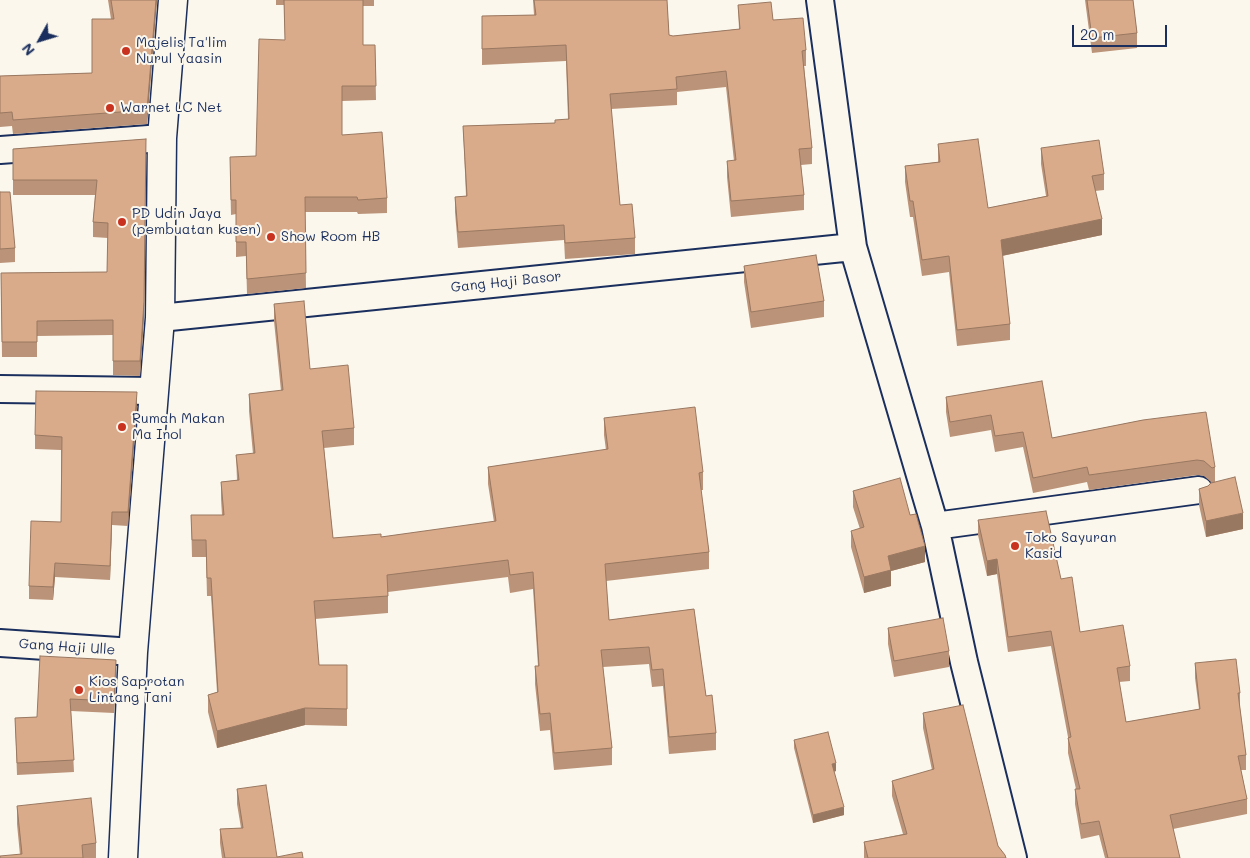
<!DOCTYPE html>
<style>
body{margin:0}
#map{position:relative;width:1250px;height:858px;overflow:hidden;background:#fbf7ec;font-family:Mali,sans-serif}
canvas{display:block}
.north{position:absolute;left:15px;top:15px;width:50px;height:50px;-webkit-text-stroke:4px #fbf7ec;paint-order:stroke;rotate:231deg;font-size:14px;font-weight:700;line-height:20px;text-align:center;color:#1b2f5e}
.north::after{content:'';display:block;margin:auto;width:18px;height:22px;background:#1b2f5e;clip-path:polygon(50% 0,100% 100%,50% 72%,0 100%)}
.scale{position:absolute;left:1072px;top:25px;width:95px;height:22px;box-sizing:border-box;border:2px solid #1b2f5e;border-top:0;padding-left:6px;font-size:15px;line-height:18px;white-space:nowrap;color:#1b2f5e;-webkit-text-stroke:4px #fbf7ec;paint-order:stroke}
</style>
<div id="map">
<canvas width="1250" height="858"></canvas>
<div class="north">N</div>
<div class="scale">20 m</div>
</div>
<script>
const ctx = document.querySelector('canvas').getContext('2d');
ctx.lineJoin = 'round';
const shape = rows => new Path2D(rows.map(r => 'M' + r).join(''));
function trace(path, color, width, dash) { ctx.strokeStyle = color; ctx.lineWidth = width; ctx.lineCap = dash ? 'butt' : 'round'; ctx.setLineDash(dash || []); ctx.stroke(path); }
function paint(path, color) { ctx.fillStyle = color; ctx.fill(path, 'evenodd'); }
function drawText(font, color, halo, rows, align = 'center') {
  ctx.font = font + ' Mali,sans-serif'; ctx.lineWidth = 4; ctx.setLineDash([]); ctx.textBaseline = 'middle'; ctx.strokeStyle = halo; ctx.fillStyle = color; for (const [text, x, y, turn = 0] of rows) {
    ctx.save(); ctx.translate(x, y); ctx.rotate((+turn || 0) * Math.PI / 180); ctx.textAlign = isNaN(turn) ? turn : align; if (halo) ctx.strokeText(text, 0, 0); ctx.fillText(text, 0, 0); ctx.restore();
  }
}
const minor = shape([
 [820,0,853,247,935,526,964,662,1013,858],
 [0,150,162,138],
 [160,318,853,247],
 [0,389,154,391],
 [935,526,1199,490],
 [0,643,133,652]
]);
const tertiary = shape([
 [123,858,133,652,160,318,162,138,173,0]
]);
const wall = shape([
 [108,0,157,0,147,124,13,134,12,126,0,127,0,76,92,73,111,19],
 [276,0,374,0,374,6,363,6,363,45,375,45,376,100,342,101,342,135,387,198,387,213,358,214,357,212,305,212,306,288,247,294,246,256,236,257,236,214,231,215,230,171,256,156,285,40,284,5,276,5],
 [533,0,667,0,669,35,673,36,739,29,738,5,773,20,806,50,806,66,804,66,812,148,812,164,801,165,804,195,804,210,731,217,727,177,727,161,734,161,726,87,677,92,677,105,611,109,620,205,635,238,635,254,565,259,564,240,458,248,455,212,455,197,466,196,463,126,555,123,568,119,566,61,482,65,482,16,534,15],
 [1085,0,1133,0,1137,33,1137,48,1092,53],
 [146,139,144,317,140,376,113,375,113,335,37,336,37,357,2,357,1,273,107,272,108,238,93,237,93,222,95,195,13,195,13,149],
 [938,144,988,208,1046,196,1041,164,1041,148,1104,174,1104,190,1095,191,1102,235,1002,256,1010,324,1010,340,957,346,949,272,922,276,913,217,910,217,905,182,905,166,938,162],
 [0,192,15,248,15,262,0,263],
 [744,266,824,301,824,317,751,328,744,282],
 [274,304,310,369,354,428,354,445,324,448,333,538,381,537,494,522,488,484,488,467,606,450,604,435,604,418,703,472,703,490,701,490,709,552,709,569,606,581,609,620,694,609,706,696,716,733,716,750,669,754,663,686,652,687,649,664,603,667,612,748,612,765,554,770,550,730,540,731,535,684,535,666,538,666,533,589,510,593,508,577,388,592,388,613,315,619,319,665,347,665,347,726,305,725,217,748,208,712,208,695,217,692,211,596,207,596,206,557,192,557,191,515,222,515,221,499,221,482,237,480,236,455,253,454,249,411,249,394,281,391,274,321],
 [946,397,1052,438,1143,420,1215,467,1215,482,1243,529,1206,537,1199,505,1199,489,1208,486,1211,482,1204,476,1197,475,1089,490,1087,482,1033,493,1023,447,995,452,991,430,950,437,946,412],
 [137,406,128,526,112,525,110,580,55,577,53,600,29,599,29,586,61,522,61,450,35,449,35,435],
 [853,491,910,515,925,562,891,571,891,586,864,593,851,547,851,531,860,529,853,507],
 [978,520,1061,579,1080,632,1130,666,1130,681,1119,682,1126,722,1199,709,1195,678,1195,663,1240,693,1240,708,1246,755,1246,770,1241,770,1247,799,1247,814,1173,829,1180,858,1105,858,1099,835,1081,839,1075,804,1075,789,1076,789,1068,753,1068,737,1051,646,1008,652,997,574,987,576,978,535],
 [888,628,949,651,949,667,894,677,888,644],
 [116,671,114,713,71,711,74,772,17,775,15,718,37,717],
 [923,713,998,846,1006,858,864,858,864,842,903,834,892,796,892,781,932,770,923,728],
 [794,740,836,771,834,772,844,815,813,823,794,748],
 [237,789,277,857,303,858,222,858,220,843,220,829,241,828,237,804],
 [17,806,96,843,96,858,0,858,20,855,17,824]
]);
const shadedWall = shape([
 [156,0,157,0,147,124,147,110],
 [146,139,144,317,140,376,140,361],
 [1102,219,1102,235,1001,256,1001,240],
 [137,392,137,406,128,526,128,512],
 [112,512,112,525,110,580,110,566],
 [1243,513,1243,529,1206,537,1206,521],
 [925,546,925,562,891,571,891,586,864,593,864,577,888,556],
 [997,559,997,574,987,576,987,561],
 [55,563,55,577,53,600,53,587],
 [116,660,116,671,114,713,114,701],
 [305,708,305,725,217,748,217,731],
 [836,763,836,771,832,772,832,764],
 [844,807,844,815,813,823,813,815]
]);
const building = shape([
 [111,0,156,0,147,110,13,120,12,112,0,113,0,76,92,73,92,19,114,19,111,0],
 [284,0,363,0,363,45,375,45,376,86,342,86,342,135,382,132,387,198,358,200,357,197,305,197,306,273,247,279,246,242,236,242,236,200,231,200,230,157,256,156,259,39,285,40,284,0],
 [534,0,667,0,669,35,673,36,740,29,738,5,771,2,773,20,803,18,806,50,802,51,812,148,799,149,804,195,731,201,727,161,736,160,726,71,676,77,677,89,610,94,620,205,632,204,635,238,565,243,564,225,458,232,455,197,467,196,463,126,555,123,555,120,569,119,566,45,482,49,482,16,536,15,534,0],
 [1087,0,1133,0,1137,33,1092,38,1087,0],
 [146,139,144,302,140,361,113,361,113,320,37,321,37,342,2,342,1,273,107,272,108,223,93,222,97,180,13,180,13,149,146,139],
 [978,139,988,208,1048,196,1041,148,1099,140,1104,174,1092,176,1102,219,1001,240,1010,324,957,330,949,256,922,260,913,201,910,201,905,166,940,162,938,144,978,139],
 [0,192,10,192,15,248,0,249,0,192],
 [816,255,824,301,751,312,744,266,816,255],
 [304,301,310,369,348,365,354,428,322,431,333,538,381,534,381,537,496,521,488,467,608,449,604,418,695,407,703,472,699,473,709,552,605,564,609,620,694,609,706,696,712,695,716,733,669,737,663,669,652,670,649,647,601,650,612,748,554,753,550,713,540,714,535,666,539,666,533,572,510,575,508,560,387,575,388,596,314,601,319,665,347,665,347,709,305,708,217,731,208,695,218,692,211,578,207,578,206,540,192,540,191,515,224,515,221,482,239,480,236,455,255,453,249,394,283,390,274,304,304,301],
 [1042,381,1052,438,1143,420,1206,412,1215,467,1212,468,1204,461,1197,460,1089,475,1087,467,1033,478,1023,432,995,436,991,415,950,422,946,397,1042,381],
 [36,391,137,392,128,512,112,512,110,566,55,563,53,587,29,586,31,521,61,522,62,437,35,435,36,391],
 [1235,477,1243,513,1206,521,1199,489,1208,486,1211,483,1235,477],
 [900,478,910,515,916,514,925,546,888,556,891,570,864,577,851,531,864,527,853,491,900,478],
 [1046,511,1061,579,1072,577,1080,632,1123,625,1130,666,1117,668,1126,722,1200,709,1195,663,1236,659,1240,693,1238,693,1246,755,1238,756,1247,799,1170,815,1180,858,1108,858,1099,821,1081,824,1075,789,1080,789,1068,738,1071,737,1051,631,1008,637,997,559,987,561,978,520,1046,511],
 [943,618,949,651,894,661,888,628,943,618],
 [40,656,116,660,114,701,70,699,74,760,17,763,15,718,37,717,40,656],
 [963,705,998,846,1005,855,1006,858,868,858,864,842,907,834,892,781,934,769,923,713,963,705],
 [828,732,836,763,832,764,844,807,813,815,794,740,828,732],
 [266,785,277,857,302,852,303,858,225,858,220,829,243,828,237,789,266,785],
 [91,798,96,843,82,845,83,858,0,858,0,856,22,854,17,806,91,798]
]);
const markers = [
 [126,51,5,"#c8321e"],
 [110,108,5,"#c8321e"],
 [122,222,5,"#c8321e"],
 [271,237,5,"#c8321e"],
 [122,427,5,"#c8321e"],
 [1015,546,5,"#c8321e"],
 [79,690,5,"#c8321e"]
];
const poiNames = [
 ["Majelis Ta'lim",136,43],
 ["Nurul Yaasin",136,59],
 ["Warnet LC Net",120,108],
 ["PD Udin Jaya",132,214],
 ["(pembuatan kusen)",132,230],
 ["Show Room HB",281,237],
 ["Rumah Makan",132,419],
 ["Ma Inol",132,435],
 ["Toko Sayuran",1025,538],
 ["Kasid",1025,554],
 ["Kios Saprotan",89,682],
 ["Lintang Tani",89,698]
];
const streetNames = [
 ["Gang Haji Basor",506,282,-6],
 ["Gang Haji Ulle",67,647,4]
];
trace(minor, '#1b2f5e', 30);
trace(tertiary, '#1b2f5e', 31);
trace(minor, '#fbf7ec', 26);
trace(tertiary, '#fbf7ec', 28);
paint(wall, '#bb9378');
paint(shadedWall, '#997861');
paint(building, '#daab8b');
trace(building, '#997861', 1);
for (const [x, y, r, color] of markers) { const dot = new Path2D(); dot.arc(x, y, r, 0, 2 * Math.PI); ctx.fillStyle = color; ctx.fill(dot); trace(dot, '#fbf7ec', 2); }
drawText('14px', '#1b2f5e', '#fbf7ec', poiNames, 'left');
drawText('14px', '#1b2f5e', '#fbf7ec', streetNames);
</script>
